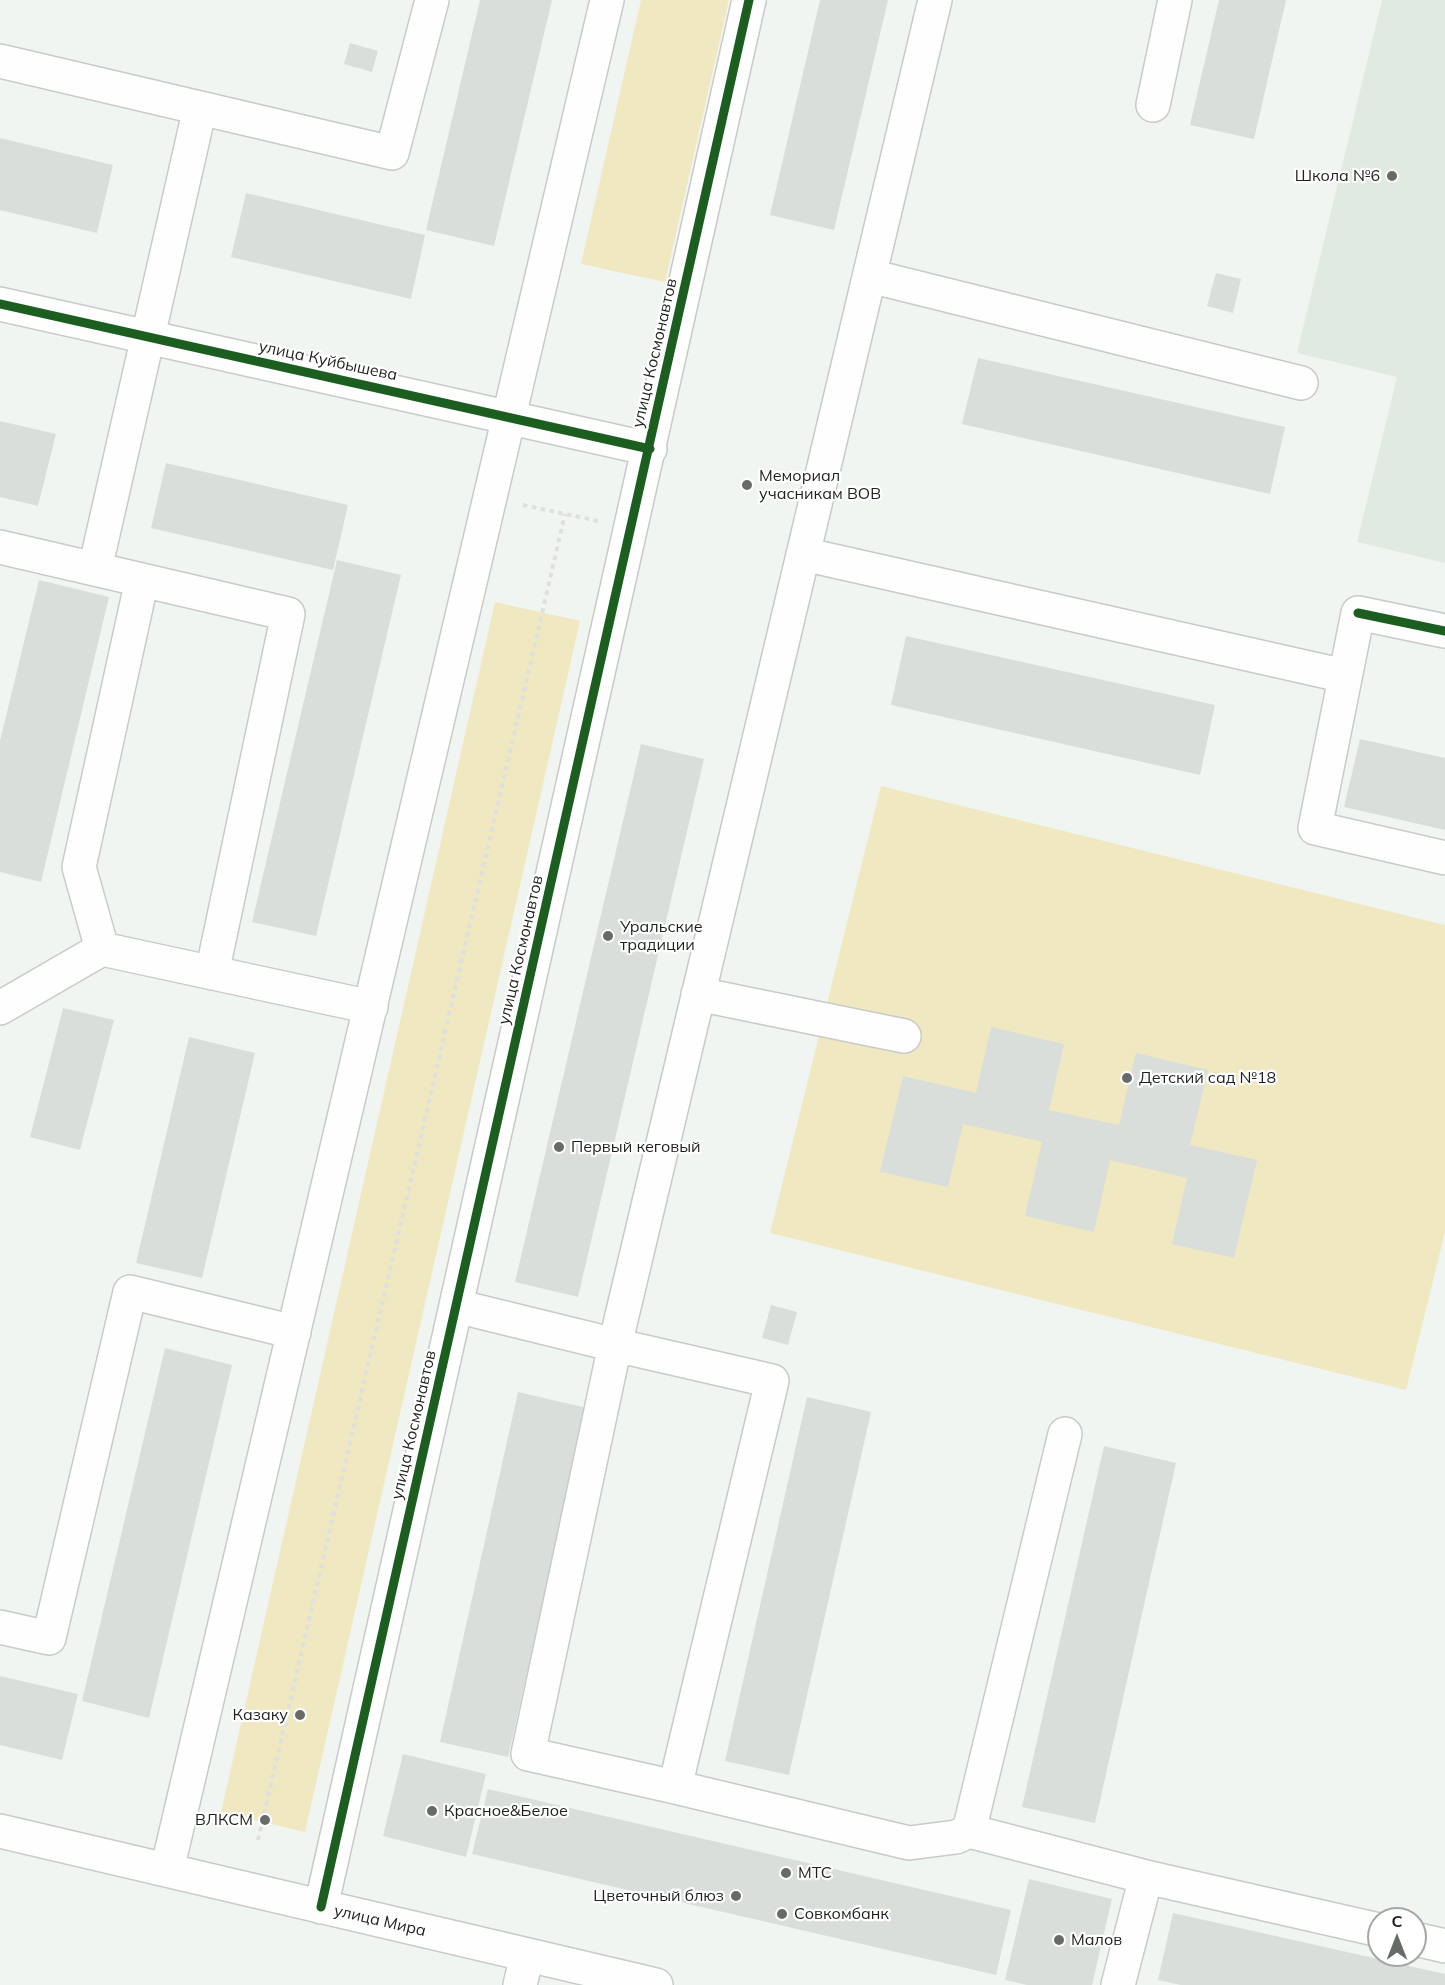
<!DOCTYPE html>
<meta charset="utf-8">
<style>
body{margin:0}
#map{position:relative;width:1445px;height:1985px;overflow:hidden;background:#f1f5f1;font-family:Mulish,sans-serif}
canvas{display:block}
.north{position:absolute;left:1367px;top:1907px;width:60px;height:60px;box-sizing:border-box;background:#fff;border:2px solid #a5a6a5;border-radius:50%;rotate:0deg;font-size:16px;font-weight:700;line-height:24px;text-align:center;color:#1d201d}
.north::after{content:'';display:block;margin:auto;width:21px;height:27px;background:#676b67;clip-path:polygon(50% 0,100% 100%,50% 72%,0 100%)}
</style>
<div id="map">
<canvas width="1445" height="1985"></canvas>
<div class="north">С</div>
</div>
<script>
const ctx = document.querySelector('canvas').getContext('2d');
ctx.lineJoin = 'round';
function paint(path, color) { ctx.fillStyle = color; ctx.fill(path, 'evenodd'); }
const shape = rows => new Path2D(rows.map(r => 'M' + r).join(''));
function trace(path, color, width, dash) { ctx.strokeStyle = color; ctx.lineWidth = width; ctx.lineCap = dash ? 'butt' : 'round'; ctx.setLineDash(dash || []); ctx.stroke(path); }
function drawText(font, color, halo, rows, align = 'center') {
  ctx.font = font + ' Mulish,sans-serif'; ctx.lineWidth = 4.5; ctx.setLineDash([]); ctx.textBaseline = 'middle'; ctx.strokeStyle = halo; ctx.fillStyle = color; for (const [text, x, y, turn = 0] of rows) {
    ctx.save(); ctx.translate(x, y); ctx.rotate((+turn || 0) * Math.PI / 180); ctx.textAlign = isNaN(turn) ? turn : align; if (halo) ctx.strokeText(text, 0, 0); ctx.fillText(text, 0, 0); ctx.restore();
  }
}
const built = shape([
 [1382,0,1445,0,1445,563,1357,542,1397,377,1297,353]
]);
const green = shape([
 [641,0,729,0,665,282,581,264],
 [495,602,580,621,305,1832,221,1812],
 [881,786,1445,925,1445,1232,1406,1390,770,1233]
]);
const building = shape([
 [480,0,552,0,494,246,426,230],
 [820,0,888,0,834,230,770,215],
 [1219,0,1286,0,1254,139,1190,125],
 [350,43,378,51,372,72,344,64],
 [0,138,113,165,97,233,0,210],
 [246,193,425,235,411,299,231,257],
 [1216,273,1241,279,1233,313,1207,306],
 [978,358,1285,427,1270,494,962,424],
 [0,421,56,434,38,506,0,497],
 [166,463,348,505,333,570,151,528],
 [337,560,401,575,316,936,252,922],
 [39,580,109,597,41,882,0,872,0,741],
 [906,636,1215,705,1200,775,891,705],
 [1360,739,1445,758,1445,830,1344,807],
 [641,744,704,759,578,1297,515,1282],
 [63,1008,114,1020,80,1150,30,1137],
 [991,1027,1064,1044,1049,1110,1119,1125,1136,1053,1208,1070,1190,1145,1257,1160,1234,1258,1172,1244,1187,1178,1110,1160,1094,1232,1025,1216,1042,1142,963,1124,948,1187,880,1172,903,1076,976,1093],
 [189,1037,255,1053,202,1278,136,1263],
 [771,1305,797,1312,788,1345,762,1338],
 [165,1348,232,1365,149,1718,82,1701],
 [518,1392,587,1408,508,1757,440,1742],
 [807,1397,871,1412,789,1775,725,1761],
 [1104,1446,1176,1463,1095,1823,1022,1807],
 [0,1676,78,1694,62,1760,0,1745],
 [403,1754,486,1774,466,1857,383,1836],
 [488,1789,1011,1910,996,1975,472,1854],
 [1029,1879,1112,1899,1092,1985,1027,1985,1005,1980],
 [1173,1913,1445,1974,1445,1985,1181,1985,1158,1980]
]);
const path = shape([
 [523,505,598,521],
 [258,1840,565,514]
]);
const minor = shape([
 [0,61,392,153,432,0],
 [1153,105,1175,0],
 [870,276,1301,383],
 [0,304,650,449],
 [0,547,288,614,212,973],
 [803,554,1345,676],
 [95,569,200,108],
 [1445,631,1358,613,1315,828,1445,858],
 [102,949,79,867,142,580],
 [698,994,904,1036],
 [0,1008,102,949,371,1007],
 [456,1306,615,1345,935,0],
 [0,1627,49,1638,130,1292,294,1332],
 [675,1787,528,1754,615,1345,772,1381,675,1787,909,1843,956,1837,969,1831,1146,1877],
 [0,1831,656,1985],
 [969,1831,1065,1434],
 [167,1870,607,0],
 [321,1907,749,0],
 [1415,1939,1445,1946],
 [520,1985,527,1955],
 [1118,1985,1146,1877,1379,1930]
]);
const cycleway = shape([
 [0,304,650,449],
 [1358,613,1445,631],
 [321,1907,749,0]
]);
const markers = [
 [1392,176,6,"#676b67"],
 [747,485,6,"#676b67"],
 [608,936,6,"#676b67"],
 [1127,1078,6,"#676b67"],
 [559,1147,6,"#676b67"],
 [300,1715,6,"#676b67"],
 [432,1811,6,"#676b67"],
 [265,1820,6,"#676b67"],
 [786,1873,6,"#676b67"],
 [736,1896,6,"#676b67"],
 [782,1914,6,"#676b67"],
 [1059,1940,6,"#676b67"]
];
const poiNames = [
 ["Школа №6",1380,176,"right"],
 ["Мемориал",759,476],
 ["учасникам ВОВ",759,494],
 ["Уральские",620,927],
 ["традиции",620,945],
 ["Детский сад №18",1139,1078],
 ["Первый кеговый",571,1147],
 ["Казаку",288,1715,"right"],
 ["Красное&Белое",444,1811],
 ["ВЛКСМ",253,1820,"right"],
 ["МТС",798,1873],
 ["Цветочный блюз",724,1896,"right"],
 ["Совкомбанк",794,1914],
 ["Малов",1071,1940]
];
const streetNames = [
 ["улица Космонавтов",655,353,-77],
 ["улица Куйбышева",328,361,12],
 ["улица Космонавтов",521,950,-77],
 ["улица Космонавтов",414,1425,-77],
 ["улица Мира",380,1921,13]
];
paint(built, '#e0eae1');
paint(green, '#efe8c1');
paint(building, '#dadedb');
trace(minor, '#c8cbc8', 36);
trace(path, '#dedfde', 4, [4.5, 4.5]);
trace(minor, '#fdfefd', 33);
trace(cycleway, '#1b5e20', 9);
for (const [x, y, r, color] of markers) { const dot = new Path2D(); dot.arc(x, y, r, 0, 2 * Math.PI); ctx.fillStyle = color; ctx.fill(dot); trace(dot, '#fff', 2); }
drawText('16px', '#1d201d', '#fff', poiNames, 'left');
drawText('16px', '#1d201d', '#fff', streetNames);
</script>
